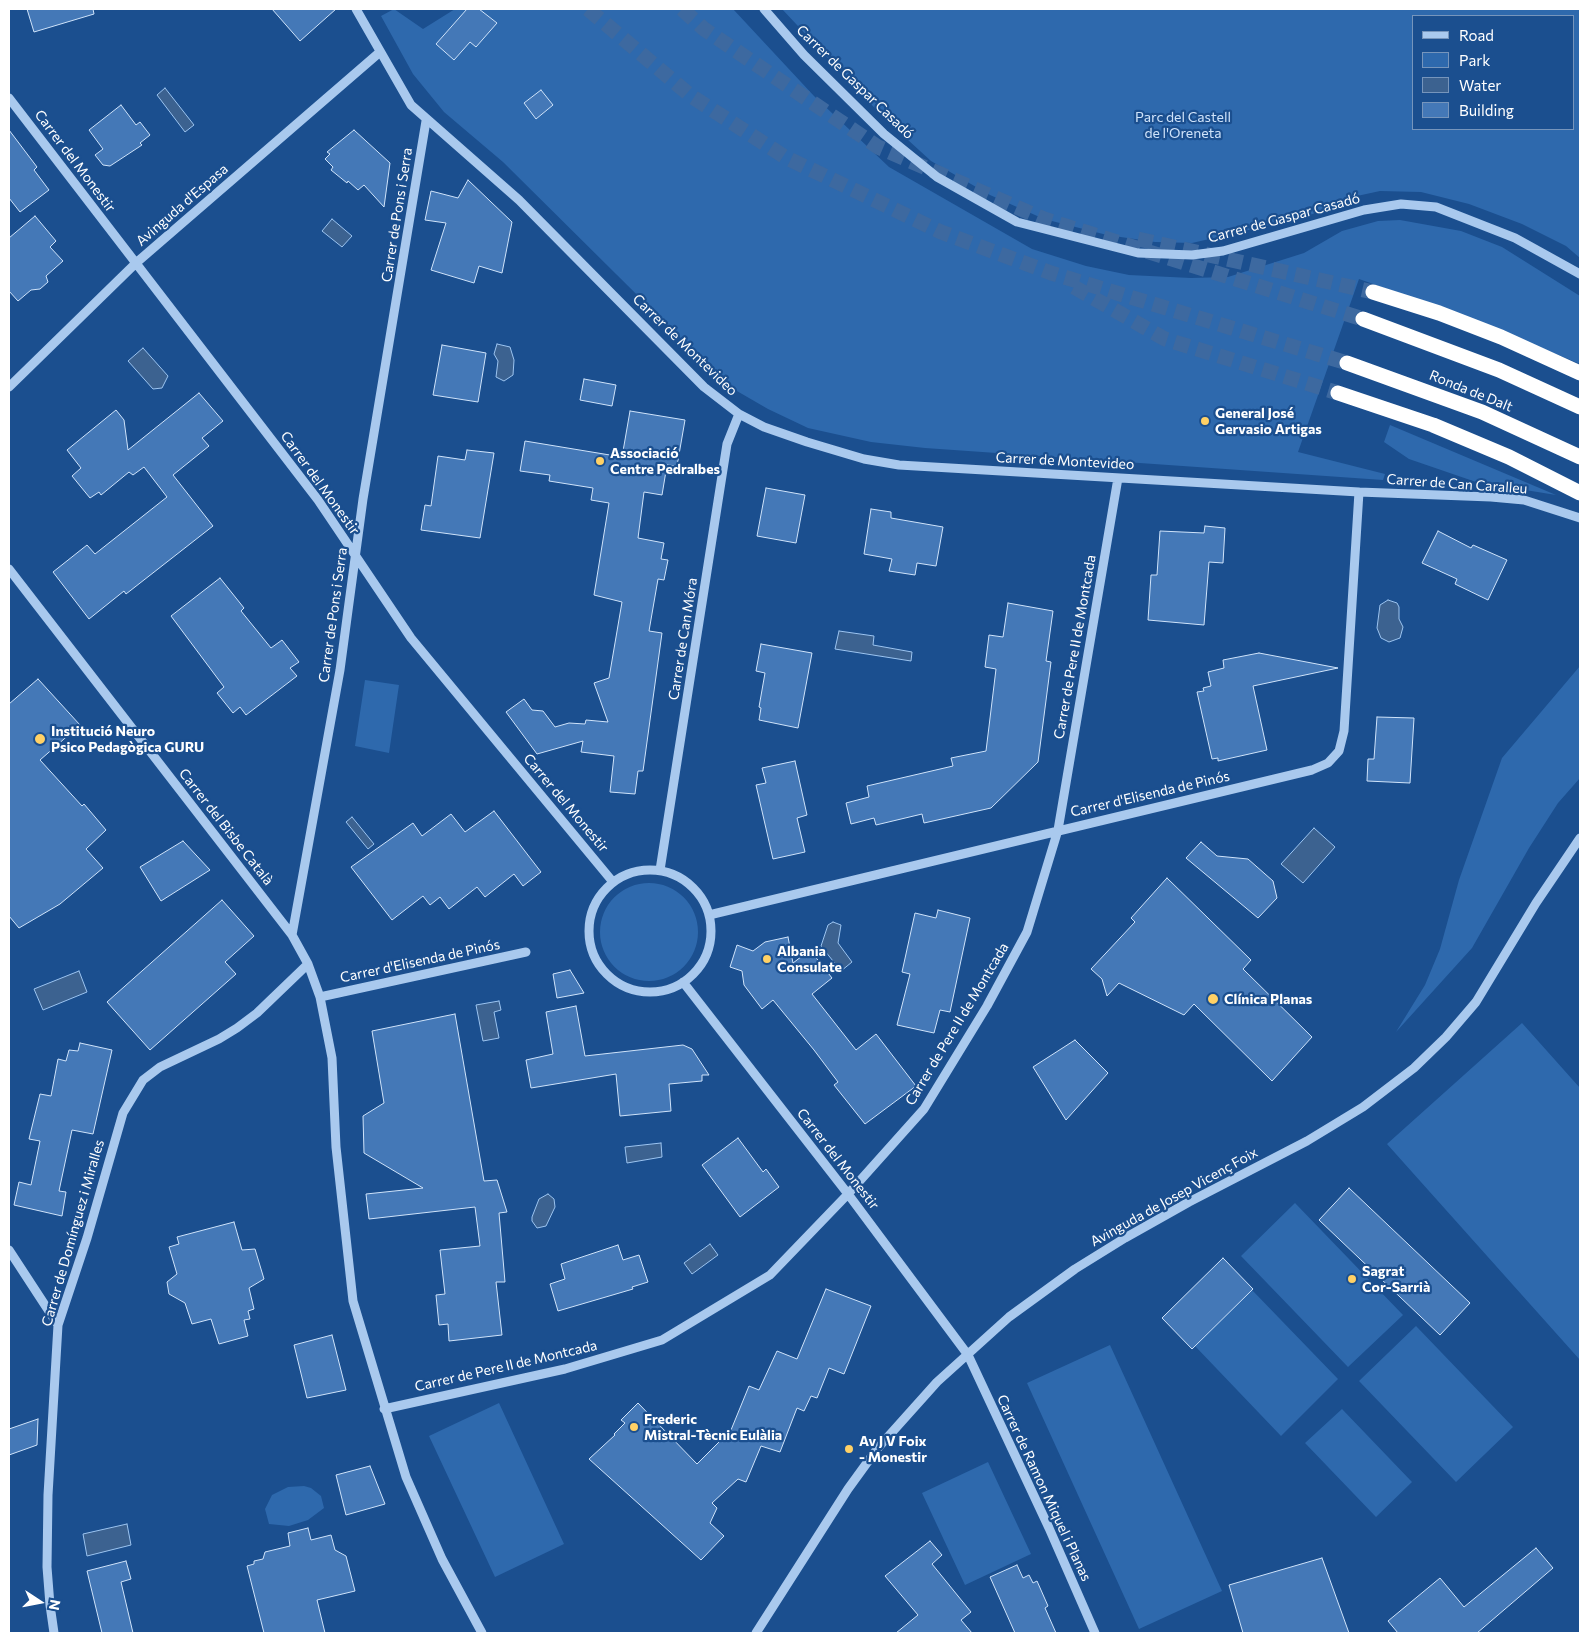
<!DOCTYPE html>
<meta charset="utf-8">
<style>
body{margin:0}
#map{position:relative;width:1589px;height:1642px;overflow:hidden;background:#1b4f8f;font-family:Commissioner,sans-serif}
canvas{display:block}
.frame{position:absolute;inset:0;border:10px solid #fff;pointer-events:none}
.legend{position:absolute;left:1412px;top:15px;width:162px;height:115px;box-sizing:border-box;background:#1b4f8f;border:1px solid #7695bc;margin:0;padding:6px 9px;list-style:none;font-size:15px;color:#fff}
.legend li{display:flex;align-items:center;gap:10px;height:25px}
.legend b{width:25px;border:1px solid #7695bc}
.north{position:absolute;left:15px;top:1577px;width:50px;height:50px;-webkit-text-stroke:4px #1b4f8f;paint-order:stroke;rotate:101deg;font-size:14px;font-weight:700;line-height:20px;text-align:center;color:#fff}
.north::after{content:'';display:block;margin:auto;width:18px;height:22px;background:#fff;clip-path:polygon(50% 0,100% 100%,50% 72%,0 100%)}
</style>
<div id="map">
<canvas width="1589" height="1642"></canvas>
<div class="frame"></div>
<ul class="legend">
<li><b style="height:6px;background:#a9c9ee"></b>Road</li>
<li><b style="height:14px;background:#2e69ad"></b>Park</li>
<li><b style="height:14px;background:#3c6290"></b>Water</li>
<li><b style="height:14px;background:#4478b7"></b>Building</li>
</ul>
<div class="north">N</div>
</div>
<script>
const ctx = document.querySelector('canvas').getContext('2d');
ctx.lineJoin = 'round';
function paint(path, color) { ctx.fillStyle = color; ctx.fill(path, 'evenodd'); }
const shape = rows => new Path2D(rows.map(r => 'M' + r).join(''));
function trace(path, color, width, dash) { ctx.strokeStyle = color; ctx.lineWidth = width; ctx.lineCap = dash ? 'butt' : 'round'; ctx.setLineDash(dash || []); ctx.stroke(path); }
function drawText(font, color, halo, rows, align = 'center') {
  ctx.font = font + ' Commissioner,sans-serif'; ctx.lineWidth = 4.5; ctx.setLineDash([]); ctx.textBaseline = 'middle'; ctx.strokeStyle = halo; ctx.fillStyle = color; for (const [text, x, y, turn = 0] of rows) {
    ctx.save(); ctx.translate(x, y); ctx.rotate((+turn || 0) * Math.PI / 180); ctx.textAlign = isNaN(turn) ? turn : align; if (halo) ctx.strokeText(text, 0, 0); ctx.fillText(text, 0, 0); ctx.restore();
  }
}
const green = shape([
 [394,9,423,29,455,9,733,9,814,96,889,167,1032,249,1086,266,1129,275,1191,278,1228,277,1304,253,1342,231,1378,221,1400,220,1461,231,1502,247,1580,296,1580,364,1470,318,1359,279,1298,452,1385,474,1383,480,925,448,871,442,808,428,768,409,730,387,503,162,444,112,413,74,381,16],
 [782,9,1580,9,1580,258,1566,246,1522,224,1469,204,1421,192,1380,191,1357,196,1305,217,1192,243,1155,242,1107,235,1044,219,990,195,931,161,885,119],
 [1413,16,1573,16,1573,129,1413,129],
 [1390,425,1556,495,1476,482,1409,459,1384,442],
 [1580,666,1580,778,1558,803,1529,848,1472,948,1396,1032,1425,985,1440,949,1459,880,1502,758],
 [365,680,399,685,389,753,355,746],
 '600 932a49 49 0 1 1 98 0a49 49 0 1 1-98 0Z',
 [1522,1023,1580,1088,1580,1360,1387,1144],
 [1295,1203,1403,1315,1348,1367,1241,1256],
 [1252,1290,1338,1379,1281,1436,1195,1346],
 [1416,1326,1513,1427,1456,1482,1359,1381],
 [1110,1345,1222,1591,1139,1629,1027,1383],
 [499,1403,564,1544,495,1577,429,1436],
 [1342,1409,1412,1482,1376,1517,1305,1443],
 [988,1462,1031,1554,965,1585,922,1493],
 [304,1486,311,1488,321,1496,324,1508,308,1520,289,1526,269,1524,265,1509,272,1495,288,1487]
]);
const water = shape([
 [165,88,194,125,185,132,157,95,165,88],
 [332,219,352,236,342,247,322,231,332,219],
 [497,344,510,347,514,360,513,375,504,381,496,377,498,361,494,354,497,344],
 [143,348,168,376,162,388,153,389,128,361,143,348],
 [1388,600,1397,603,1399,607,1399,619,1403,627,1400,638,1389,642,1381,638,1377,628,1380,605,1388,600],
 [839,631,874,636,873,645,912,652,911,661,835,649,839,631],
 [352,817,374,844,368,849,346,822,352,817],
 [1314,828,1335,847,1303,883,1281,864,1314,828],
 [833,922,841,925,838,943,852,962,841,971,821,946,828,925,833,922],
 [79,971,87,992,43,1010,34,989,79,971],
 [499,1001,501,1010,494,1012,499,1038,483,1041,476,1005,499,1001],
 [661,1143,662,1157,627,1163,625,1147,661,1143],
 [548,1194,554,1199,555,1207,546,1226,537,1228,532,1221,532,1217,539,1199,548,1194],
 [710,1244,718,1255,692,1274,684,1263,710,1244],
 [127,1524,131,1545,87,1556,83,1534,127,1524]
]);
const building = shape([
 [27,9,93,9,94,14,34,32,27,9],
 [272,9,336,9,300,41,272,9],
 [467,9,479,9,497,23,476,47,470,42,454,60,436,44,467,9],
 [541,90,553,105,536,119,524,103,541,90],
 [121,105,136,125,140,122,150,135,140,143,142,145,110,166,103,165,95,155,103,149,89,130,121,105],
 [9,130,37,167,34,170,49,190,20,212,9,198,9,130],
 [354,130,390,163,384,207,364,185,358,190,348,181,347,183,331,170,333,167,325,159,330,154,327,152,354,130],
 [468,180,512,222,502,273,479,266,474,283,431,270,446,223,425,220,431,191,458,198,468,180],
 [35,216,56,241,50,247,63,261,46,276,48,282,40,289,31,290,18,301,9,291,9,238,35,216],
 [442,345,486,353,478,402,433,395,442,345],
 [584,379,616,385,612,406,580,400,584,379],
 [199,393,223,421,202,438,209,446,173,475,213,526,126,594,124,591,89,619,53,572,87,545,95,554,167,497,144,467,133,475,129,472,101,495,99,492,90,498,72,476,81,468,67,450,116,410,124,420,128,450,199,393],
 [630,411,685,420,677,466,667,465,662,495,644,492,638,538,664,543,661,559,668,560,664,580,658,579,649,631,662,633,643,771,638,771,635,794,610,792,614,756,581,752,583,741,537,754,506,712,524,699,532,710,543,711,555,727,569,723,585,724,586,720,608,722,594,683,609,678,622,602,594,595,609,503,591,500,593,488,549,481,550,475,520,471,525,441,622,457,630,411],
 [467,450,494,453,480,538,421,530,425,505,431,506,438,456,465,460,467,450],
 [766,488,805,495,796,543,757,536,766,488],
 [871,509,891,512,891,518,943,527,936,566,917,563,915,575,889,571,892,559,864,554,871,509],
 [1205,526,1225,528,1223,563,1209,562,1204,625,1148,620,1151,575,1157,575,1160,531,1204,533,1205,526],
 [1438,531,1471,548,1473,545,1507,560,1488,600,1455,584,1457,579,1422,563,1438,531],
 [220,578,244,608,241,611,271,648,282,640,299,662,290,668,297,676,246,715,240,707,233,713,217,693,224,687,171,616,220,578],
 [1008,603,1053,611,1046,661,1051,662,1038,762,991,808,924,823,922,814,876,825,874,818,851,824,846,803,869,797,867,786,953,766,951,758,986,751,996,669,985,667,989,635,1003,637,1008,603],
 [761,644,812,653,798,728,759,720,761,708,759,707,765,673,756,671,761,644],
 [1259,653,1338,668,1253,686,1267,750,1218,761,1218,758,1212,759,1197,692,1204,691,1203,688,1211,686,1208,672,1224,668,1223,660,1259,653],
 [38,679,80,725,40,760,82,806,84,804,106,830,86,849,103,868,60,904,19,928,9,916,9,704,38,679],
 [1377,717,1414,718,1410,783,1367,781,1368,759,1374,759,1377,717],
 [795,761,807,815,797,818,805,852,773,859,756,785,766,783,762,768,795,761],
 [494,811,541,872,523,886,514,874,485,897,477,887,449,909,440,897,430,905,423,896,392,920,351,867,413,823,422,836,451,814,465,832,494,811],
 [183,841,210,870,161,901,140,867,183,841],
 [1201,842,1217,856,1248,859,1273,881,1277,898,1258,918,1186,858,1201,842],
 [1167,878,1251,960,1243,969,1312,1037,1272,1081,1194,1004,1184,1015,1119,983,1107,996,1102,979,1091,969,1135,922,1131,918,1167,878],
 [222,900,254,936,225,962,236,974,150,1050,107,1002,222,900],
 [938,910,970,918,950,1012,940,1010,934,1033,897,1025,910,974,902,972,915,913,936,918,938,910],
 [788,937,793,963,810,950,832,978,812,994,856,1050,876,1034,916,1086,865,1124,834,1085,838,1082,814,1050,773,1000,762,1009,744,985,742,971,730,967,737,945,753,951,765,942,788,937],
 [570,970,584,993,557,998,553,974,570,970],
 [576,1006,585,1056,683,1045,692,1049,709,1075,702,1075,702,1081,669,1084,671,1111,620,1116,616,1074,531,1088,526,1060,553,1054,546,1012,576,1006],
 [455,1014,484,1181,497,1180,507,1212,499,1213,505,1282,496,1282,502,1335,449,1341,448,1324,439,1325,436,1295,445,1294,440,1250,480,1246,475,1207,369,1219,366,1194,423,1188,364,1153,363,1116,384,1103,372,1031,455,1014],
 [1075,1040,1108,1073,1066,1120,1033,1067,1075,1040],
 [80,1043,112,1050,93,1134,72,1130,59,1191,66,1192,62,1216,14,1205,19,1182,31,1185,40,1141,29,1139,40,1094,51,1096,58,1059,66,1061,69,1050,78,1051,80,1043],
 [738,1138,763,1172,766,1169,779,1187,740,1217,702,1165,738,1138],
 [1349,1188,1470,1303,1440,1335,1319,1220,1349,1188],
 [234,1222,242,1250,255,1249,264,1279,249,1288,254,1309,248,1311,250,1319,244,1320,248,1336,219,1344,211,1319,192,1324,185,1303,169,1294,167,1282,177,1274,169,1247,179,1244,177,1237,234,1222],
 [618,1245,623,1260,639,1255,648,1282,632,1287,633,1289,558,1311,550,1284,565,1279,561,1264,618,1245],
 [1223,1258,1253,1289,1192,1349,1162,1318,1223,1258],
 [826,1289,871,1306,844,1374,829,1368,817,1398,811,1396,804,1411,797,1408,780,1452,761,1446,746,1482,738,1479,712,1503,717,1508,710,1523,724,1536,701,1560,589,1459,615,1435,614,1434,625,1423,621,1420,638,1403,697,1464,731,1430,749,1386,759,1390,777,1351,797,1359,826,1289],
 [332,1335,346,1390,307,1398,294,1345,332,1335],
 [38,1419,37,1445,9,1455,9,1429,38,1419],
 [370,1466,385,1504,346,1515,336,1475,370,1466],
 [308,1528,311,1540,331,1535,335,1550,346,1556,355,1591,317,1600,325,1633,264,1633,247,1566,254,1564,254,1561,263,1559,265,1552,290,1546,288,1533,308,1528],
 [930,1541,942,1555,932,1564,971,1612,961,1620,972,1633,896,1633,918,1615,885,1576,930,1541],
 [1536,1548,1553,1568,1477,1633,1398,1633,1388,1621,1440,1578,1464,1607,1536,1548],
 [1322,1558,1349,1633,1243,1633,1229,1585,1322,1558],
 [126,1561,131,1579,121,1582,133,1633,102,1633,87,1571,126,1561],
 [1017,1565,1023,1578,1029,1575,1033,1583,1037,1581,1048,1606,1045,1608,1056,1633,1015,1633,990,1577,1017,1565]
]);
const highwayTunnel = shape([
 [588,9,691,96,785,157,941,232,1051,273,1347,363],
 [682,9,704,29,878,147,1044,219,1363,319],
 [1138,239,1373,292],
 [1074,287,1165,339,1338,393]
]);
const minor = shape([
 [356,9,411,105,519,200,704,387,739,414,764,427,807,442,864,459,899,465,1359,492,1491,497,1524,500,1580,518],
 [764,9,804,55,884,134,937,177,1017,222,1138,253,1192,255,1223,251,1364,210,1401,204,1436,207,1515,238,1580,274],
 [9,98,318,500,411,638,613,882],
 [9,387,136,263,380,52],
 [9,569,292,935,308,964,320,997,332,1058,336,1147,353,1301,406,1477,442,1559,482,1633],
 [660,870,727,444,739,414],
 '589 931a61 61 0 1 1 122 0a61 61 0 1 1-122 0Z',
 [709,915,1312,770,1328,763,1339,751,1344,731,1359,492],
 [292,935,340,670,363,499,426,121],
 [683,982,848,1194,968,1355,1049,1528,1095,1633],
 [320,997,526,952],
 [9,1250,58,1325],
 [384,1409,565,1369,662,1340,770,1275,848,1194,924,1109,987,1006,1027,932,1058,830,1118,478],
 [54,1633,50,1605,47,1567,48,1495,58,1325,87,1238,123,1113,143,1080,160,1067,219,1039,237,1028,257,1013,308,964],
 [756,1633,848,1489,877,1449,937,1382,1009,1317,1075,1269,1125,1238,1189,1202,1307,1141,1363,1107,1414,1068,1446,1037,1476,1002,1536,903,1580,838]
]);
const highway = shape([
 [1373,292,1439,313,1501,337,1580,373],
 [1363,319,1499,370,1580,407],
 [1347,363,1482,412,1580,457],
 [1338,393,1433,425,1509,457,1580,493]
]);
const markers = [
 [1205,421,5,"#ffd166"],
 [600,461,5,"#ffd166"],
 [40,739,6,"#ffd166"],
 [767,959,5,"#ffd166"],
 [1213,999,6,"#ffd166"],
 [1352,1279,5,"#ffd166"],
 [634,1427,5,"#ffd166"],
 [849,1449,5,"#ffd166"]
];
const streetNames = [
 ["Carrer de Gaspar Casadó",855,82,44],
 ["Carrer del Monestir",75,161,53],
 ["Avinguda d'Espasa",182,205,-41],
 ["Carrer de Pons i Serra",397,215,-81],
 ["Carrer de Gaspar Casadó",1284,218,-15],
 ["Carrer de Montevideo",685,345,44],
 ["Ronda de Dalt",1471,391,22],
 ["Carrer de Montevideo",1065,461,3],
 ["Carrer del Monestir",320,483,54],
 ["Carrer de Can Caralleu",1457,484,4],
 ["Carrer de Pons i Serra",333,615,-82],
 ["Carrer de Can Móra",683,639,-81],
 ["Carrer de Pere II de Montcada",1075,647,-80],
 ["Carrer d'Elisenda de Pinós",1150,794,-13],
 ["Carrer del Monestir",566,803,50],
 ["Carrer del Bisbe Català",226,827,52],
 ["Carrer d'Elisenda de Pinós",420,961,-12],
 ["Carrer de Pere II de Montcada",957,1024,-59],
 ["Carrer del Monestir",838,1159,52],
 ["Avinguda de Josep Vicenç Foix",1174,1197,-29],
 ["Carrer de Domínguez i Miralles",73,1233,-74],
 ["Carrer de Pere II de Montcada",506,1366,-13],
 ["Carrer de Ramon Miquel i Planas",1044,1488,65]
];
const parkNames = [
 ["Parc del Castell",1183,117],
 ["de l'Oreneta",1183,133]
];
const poiNames = [
 ["General José",1215,413],
 ["Gervasio Artigas",1215,429],
 ["Associació",610,453],
 ["Centre Pedralbes",610,469],
 ["Institució Neuro",51,731],
 ["Psico Pedagògica GURU",51,747],
 ["Albania",777,951],
 ["Consulate",777,967],
 ["Clínica Planas",1224,999],
 ["Sagrat",1362,1271],
 ["Cor-Sarrià",1362,1287],
 ["Frederic",644,1419],
 ["Mistral-Tècnic Eulàlia",644,1435],
 ["Av J V Foix",859,1441],
 ["- Monestir",859,1457]
];
paint(green, '#2e69ad');
paint(water, '#3c6290');
trace(water, '#9cc4f0', 1);
paint(building, '#4478b7');
trace(building, '#cfe3fa', 1);
trace(highwayTunnel, '#3d69a0', 15, [15, 8]);
trace(minor, '#a9c9ee', 9);
trace(highway, '#fff', 15);
for (const [x, y, r, color] of markers) { const dot = new Path2D(); dot.arc(x, y, r, 0, 2 * Math.PI); ctx.fillStyle = color; ctx.fill(dot); trace(dot, '#1b4f8f', 2); }
drawText('14px', '#fff', '#1b4f8f', streetNames);
drawText('14px', '#cfe3fa', '#1b4f8f', parkNames);
drawText('bold 14px', '#fff', '#1b4f8f', poiNames, 'left');
</script>
